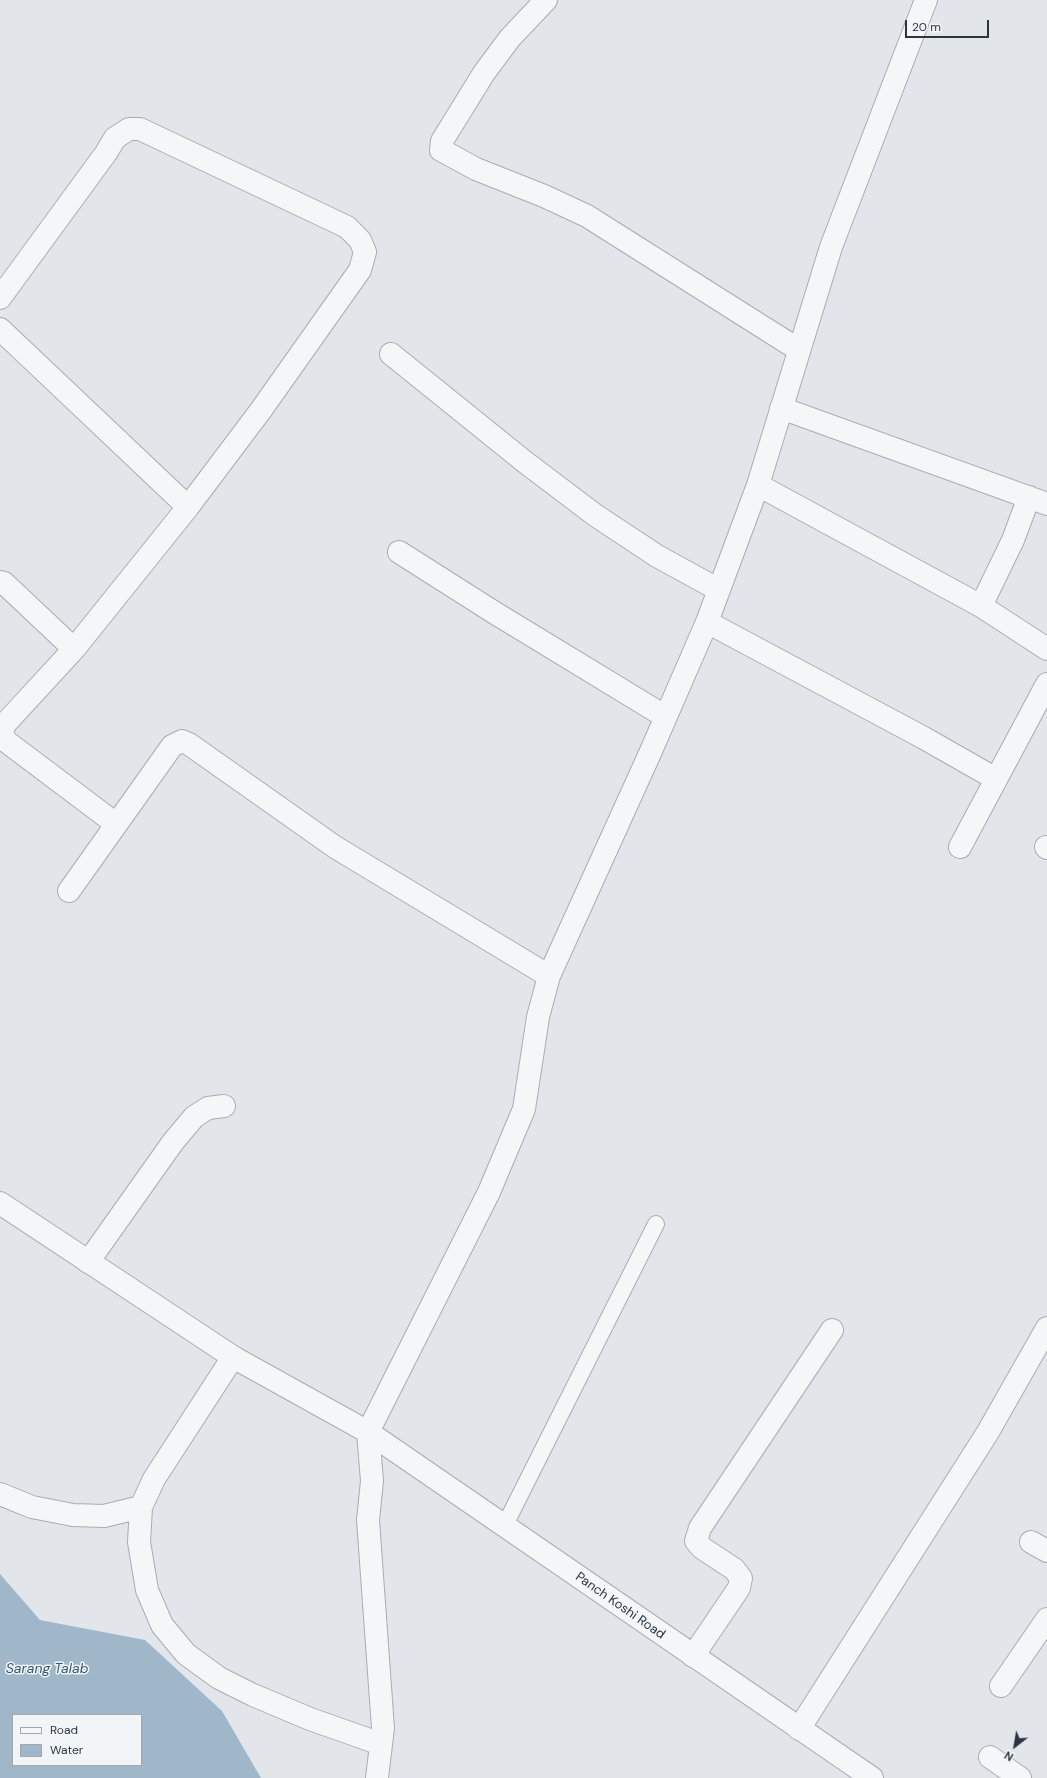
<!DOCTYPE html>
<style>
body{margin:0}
#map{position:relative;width:1047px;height:1778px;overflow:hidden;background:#e2e6ea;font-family:"DM Sans",sans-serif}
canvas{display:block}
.legend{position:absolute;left:12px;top:1714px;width:130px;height:52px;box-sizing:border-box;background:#f2f5f7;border:1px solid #a2a8ae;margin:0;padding:5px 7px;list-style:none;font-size:12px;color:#2b3541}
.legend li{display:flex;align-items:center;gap:8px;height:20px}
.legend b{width:20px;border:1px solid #a2a8ae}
.north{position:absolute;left:995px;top:1726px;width:40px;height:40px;-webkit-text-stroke:3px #f2f5f7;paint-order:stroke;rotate:211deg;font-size:11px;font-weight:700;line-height:16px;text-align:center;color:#2b3541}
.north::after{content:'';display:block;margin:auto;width:14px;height:18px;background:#2b3541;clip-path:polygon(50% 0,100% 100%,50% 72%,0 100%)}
.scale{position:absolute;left:905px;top:20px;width:84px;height:18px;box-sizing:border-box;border:2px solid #2b3541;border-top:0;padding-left:5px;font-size:12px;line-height:14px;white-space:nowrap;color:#2b3541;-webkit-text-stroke:3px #f2f5f7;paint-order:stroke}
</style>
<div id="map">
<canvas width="1047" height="1778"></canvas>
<ul class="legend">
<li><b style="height:5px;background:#f5f6f8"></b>Road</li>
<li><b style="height:11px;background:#9fb7c8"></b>Water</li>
</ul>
<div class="north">N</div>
<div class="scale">20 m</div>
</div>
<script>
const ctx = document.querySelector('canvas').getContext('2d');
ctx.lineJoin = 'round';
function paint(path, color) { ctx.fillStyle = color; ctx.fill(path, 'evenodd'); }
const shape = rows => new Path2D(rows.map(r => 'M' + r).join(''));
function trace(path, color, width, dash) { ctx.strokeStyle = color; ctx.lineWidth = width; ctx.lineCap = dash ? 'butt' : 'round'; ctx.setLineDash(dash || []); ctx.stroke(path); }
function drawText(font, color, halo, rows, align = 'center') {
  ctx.font = font + ' "DM Sans",sans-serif'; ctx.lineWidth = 3; ctx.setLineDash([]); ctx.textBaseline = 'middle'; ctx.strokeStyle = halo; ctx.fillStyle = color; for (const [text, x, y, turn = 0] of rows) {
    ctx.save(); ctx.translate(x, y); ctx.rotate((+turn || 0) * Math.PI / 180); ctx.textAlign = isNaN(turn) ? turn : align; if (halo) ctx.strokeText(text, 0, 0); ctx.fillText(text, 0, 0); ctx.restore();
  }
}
const water = shape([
 [0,1574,40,1620,145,1640,222,1711,261,1778,0,1778],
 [13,1715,141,1715,141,1765,13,1765]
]);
const service = shape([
 [504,1527,656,1224]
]);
const minor = shape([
 [546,0,510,38,484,73,442,141,441,150,476,169,544,196,587,216,799,350],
 [0,298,106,153,115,138,129,129,140,129,347,227,360,240,365,252,360,270,261,410,188,507,74,649,4,583,0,582],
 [0,329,188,507],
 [391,354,525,462,595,515,657,556,719,590],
 [781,408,1047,504],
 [758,485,981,606,1047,649],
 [399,552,495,613,666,717],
 [981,606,1013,540,1029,497],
 [707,622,924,738,996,779],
 [74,649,4,725,2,734,7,742,116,824],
 [960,847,1047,684],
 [1046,847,1047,848],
 [69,891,172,746,182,741,189,744,335,847,549,976],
 [88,1262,173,1142,194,1117,208,1108,224,1106],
 [233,1357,154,1479,141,1507,139,1542,147,1590,162,1625,186,1654,219,1678,253,1695,310,1719,381,1744],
 [0,1494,32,1507,73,1515,104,1516,141,1507],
 [1031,1542,1047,1551],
 [693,1656,739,1588,741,1578,734,1569,702,1548,696,1541,700,1528,832,1330],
 [1001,1686,1047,1619],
 [799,1729,988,1432,1047,1328],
 [990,1757,1020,1778],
 [377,1778,383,1728,368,1520,372,1481,368,1432,489,1192,524,1109,538,1017,549,976,651,751,707,622,758,485,831,247,926,0]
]);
const tertiary = shape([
 [0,1203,233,1357,368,1432,872,1778]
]);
const streetNames = [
 ["Panch Koshi Road",620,1606,35]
];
const waterNames = [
 ["Sarang Talab",47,1669]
];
paint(water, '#9fb7c8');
trace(service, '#a7adb4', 18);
trace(minor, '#a7adb4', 24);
trace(tertiary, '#a7adb4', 24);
trace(service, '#f5f6f8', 16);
trace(minor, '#f5f6f8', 22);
trace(tertiary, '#f5f6f8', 22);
drawText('13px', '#2b3541', '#f2f5f7', streetNames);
drawText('italic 14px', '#365774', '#f2f5f7', waterNames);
</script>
